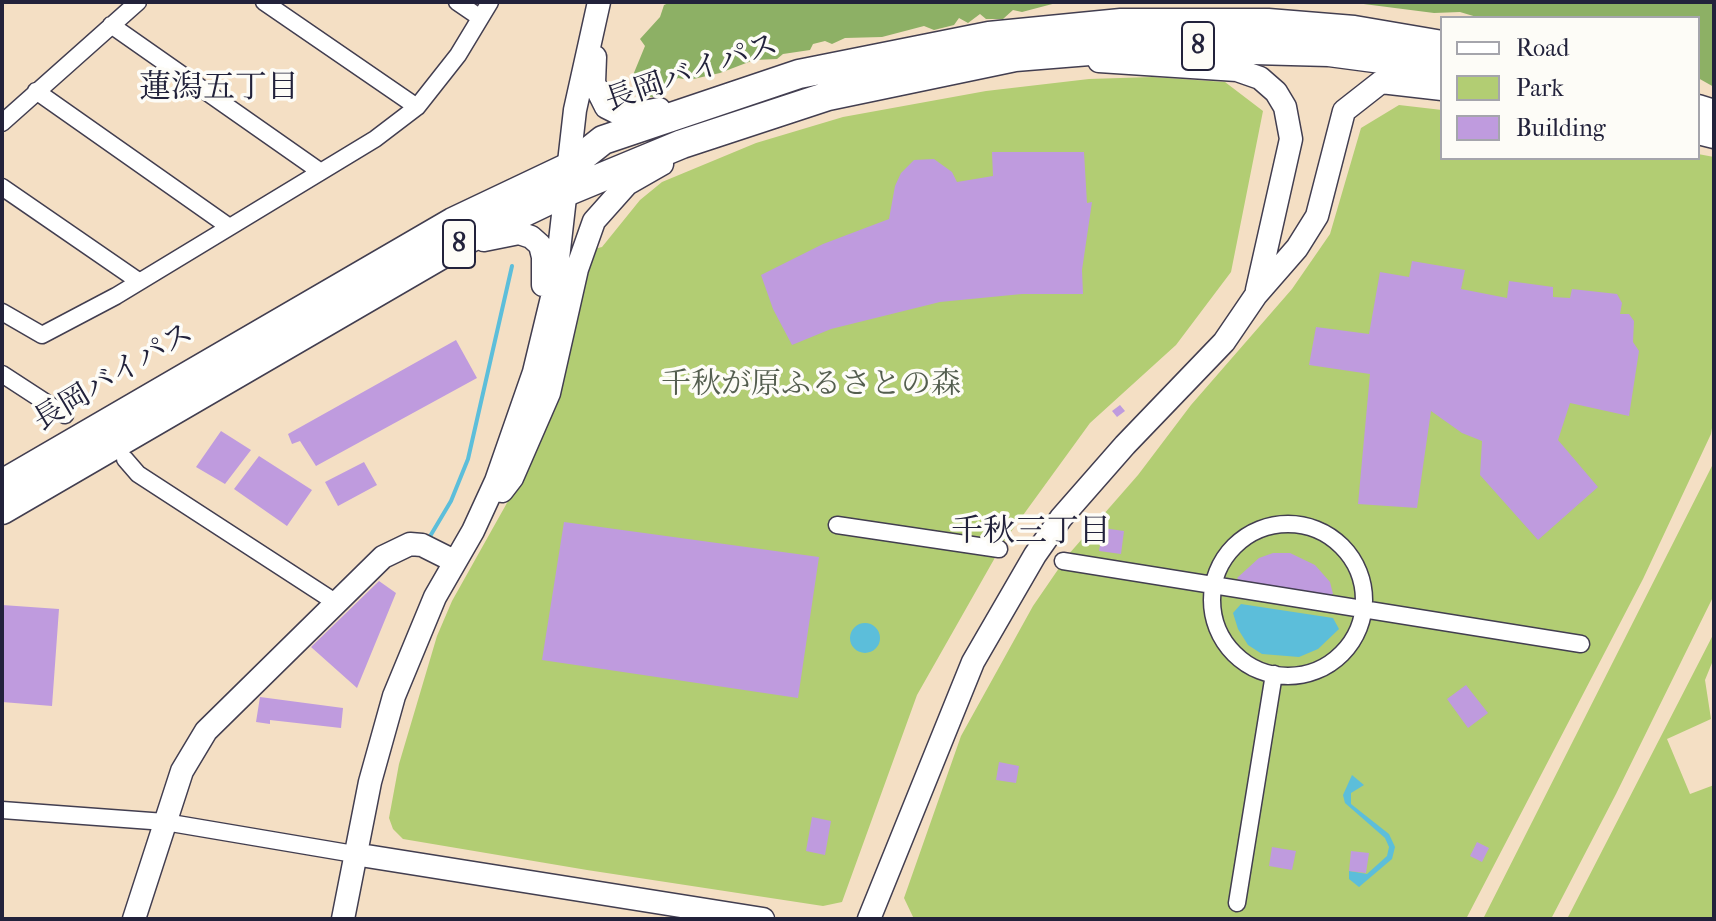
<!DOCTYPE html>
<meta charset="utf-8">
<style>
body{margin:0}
#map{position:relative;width:1716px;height:921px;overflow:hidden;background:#f4dfc4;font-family:"IM FELL French Canon",serif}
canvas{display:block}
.frame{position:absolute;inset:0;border:4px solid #22223b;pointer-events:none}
.legend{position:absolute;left:1440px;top:16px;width:260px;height:144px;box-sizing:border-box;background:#fdfcf7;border:2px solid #a5a5ac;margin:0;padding:10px 14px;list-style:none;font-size:24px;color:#22223b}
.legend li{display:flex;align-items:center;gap:16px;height:40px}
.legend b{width:40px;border:2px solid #a5a5ac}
</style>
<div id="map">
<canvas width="1716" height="921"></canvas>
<div class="frame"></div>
<ul class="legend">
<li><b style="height:10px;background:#fff"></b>Road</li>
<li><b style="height:22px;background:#b2cd73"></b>Park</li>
<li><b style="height:22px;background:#bf9bde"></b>Building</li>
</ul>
</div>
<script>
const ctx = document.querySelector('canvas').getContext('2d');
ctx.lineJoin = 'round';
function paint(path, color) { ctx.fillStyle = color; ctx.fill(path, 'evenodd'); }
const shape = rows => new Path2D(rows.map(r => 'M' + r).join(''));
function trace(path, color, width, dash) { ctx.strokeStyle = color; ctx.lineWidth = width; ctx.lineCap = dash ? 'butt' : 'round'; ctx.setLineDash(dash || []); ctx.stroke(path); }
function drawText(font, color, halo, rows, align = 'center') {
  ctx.font = font + ' "IM FELL French Canon","Noto Serif JP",serif'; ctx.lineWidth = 7; ctx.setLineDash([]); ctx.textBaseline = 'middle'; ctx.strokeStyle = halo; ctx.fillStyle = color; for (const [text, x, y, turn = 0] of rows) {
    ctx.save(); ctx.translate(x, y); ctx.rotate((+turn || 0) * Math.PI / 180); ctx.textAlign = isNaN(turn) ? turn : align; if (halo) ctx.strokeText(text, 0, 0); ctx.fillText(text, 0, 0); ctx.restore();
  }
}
const green = shape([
 [1152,77,1225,82,1263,111,1231,272,1176,345,1090,423,1005,540,917,695,842,902,823,906,587,870,403,839,393,829,389,818,399,764,437,636,452,601,540,444,558,387,590,250,602,247,640,200,662,182,756,143,843,117,986,91,1089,79],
 [1399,105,1442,110,1442,158,1698,158,1698,154,1714,157,1714,416,1711,434,1643,579,1466,919,914,919,904,898,961,736,1033,606,1068,555,1138,475,1191,405,1292,289,1330,234,1361,128],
 [1714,462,1714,595,1616,794,1551,919,1483,919],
 [1714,633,1714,658,1705,680,1711,719,1667,739,1690,794,1714,785,1714,919,1567,919]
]);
const forest = shape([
 [671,2,1060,2,1022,12,1013,10,1003,19,986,19,980,14,968,23,959,18,954,25,934,30,924,26,882,37,845,38,832,44,825,41,813,44,810,50,783,54,777,59,754,60,720,73,689,80,678,78,653,97,640,96,631,80,645,46,640,39,660,17,664,5],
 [1348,2,1714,2,1714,87,1698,78,1698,18,1480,18,1460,12,1434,13]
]);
const water = shape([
 [1241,604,1333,618,1339,629,1318,649,1299,657,1262,654,1248,645,1238,629,1233,613],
 '850 638a15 15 0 1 1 30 0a15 15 0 1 1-30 0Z',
 [1352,775,1364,785,1351,793,1351,804,1389,834,1395,847,1392,859,1359,887,1349,879,1349,871,1367,874,1387,856,1389,847,1385,838,1345,803,1343,795]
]);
const stream = shape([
 [429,538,451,501,468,459,512,266]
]);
const building = shape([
 [992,152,1084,152,1087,203,1092,202,1082,270,1083,294,1022,294,940,302,831,329,792,345,773,309,761,275,823,244,889,219,895,186,901,173,914,160,934,159,952,172,957,182,993,176],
 [1412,261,1465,270,1461,289,1507,298,1509,281,1553,287,1553,297,1570,298,1572,289,1617,294,1622,303,1620,314,1629,314,1634,321,1633,342,1639,351,1629,416,1570,403,1558,440,1598,487,1538,540,1480,475,1482,441,1462,433,1431,411,1417,508,1358,504,1370,374,1309,365,1316,327,1369,334,1380,272,1409,277],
 [456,340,477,378,316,466,300,441,292,444,288,434],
 [1120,405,1125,411,1117,417,1112,411],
 [221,431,251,450,225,484,196,467],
 [259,456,312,490,287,526,234,489],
 [364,462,377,485,338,506,325,482],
 [564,522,819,557,798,698,542,660],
 [1103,528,1124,531,1121,554,1099,551],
 [1273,553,1290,553,1315,565,1330,582,1333,594,1324,598,1242,583,1237,578,1259,558],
 [379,581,396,593,357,688,311,647],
 [2,605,59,609,52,706,2,702],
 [1466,685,1488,713,1468,728,1447,699],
 [260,697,343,708,341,728,270,720,270,724,256,722],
 [999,762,1019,766,1016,783,996,780],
 [812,817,831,821,825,855,806,851],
 [1477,842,1489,848,1482,862,1470,856],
 [1272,847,1296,851,1292,870,1269,866],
 [1351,851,1369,853,1366,873,1349,871]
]);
const street = shape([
 [264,2,417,107],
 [457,2,479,17],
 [111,25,318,170],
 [36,91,228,226],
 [2,123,138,2],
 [2,187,137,280],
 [2,312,42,335,116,296,375,139,417,107,458,55,490,2],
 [2,374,65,415],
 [125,459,138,474,335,602],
 '1212 600a76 76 0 1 1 152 0a76 76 0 1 1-152 0Z',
 [837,525,999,549],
 [1063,561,1581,644],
 [2,810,165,822,354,854],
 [1237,903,1274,674]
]);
const secondary = shape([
 [595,57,594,83,606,107,624,116,659,109],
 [1099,61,1237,70,1260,78,1276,92,1285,107,1291,139,1257,290],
 [484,240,519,233,531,237,540,245,543,257,543,285],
 [502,491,512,478,549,393,577,269,594,221,627,184,662,164],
 [354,854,763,919],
 [134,919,182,771,206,731,383,557,410,544,422,545,454,561],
 [343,919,370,782,394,696,435,597,473,531,496,481,534,372,555,285,575,110,599,2],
 [869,919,973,662,1035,555,1061,518,1125,445,1224,342,1256,295,1297,248,1317,216,1344,111,1381,82,1442,89]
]);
const highway = shape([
 [1698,109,1714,114],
 [1698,130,1714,134],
 [2,484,453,222,569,167,603,140,799,74,989,36,1121,23,1268,23,1354,30,1442,45],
 [2,510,470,238,566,192,682,144,828,96,1015,57,1139,47,1329,52,1442,67]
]);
const shields = [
 [1198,46,32],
 [459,244,32]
];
const shieldNames = [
 ["8",1198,46],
 ["8",459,244]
];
const streetNames = [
 ["長岡バイパス",692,74,-19],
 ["長岡バイパス",114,378,-31]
];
const parkNames = [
 ["千秋が原ふるさとの森",811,386]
];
const neighbourhoodNames = [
 ["蓮潟五丁目",219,89],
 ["千秋三丁目",1031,533]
];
paint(green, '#b2cd73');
paint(forest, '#8db065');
paint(water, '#5cbeda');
trace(stream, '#5cbeda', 4);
paint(building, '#bf9bde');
trace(street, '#423e50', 19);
trace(secondary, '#423e50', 25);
trace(highway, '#423e50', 31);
trace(street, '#fff', 16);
trace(secondary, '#fff', 22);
trace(highway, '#fff', 28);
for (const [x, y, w] of shields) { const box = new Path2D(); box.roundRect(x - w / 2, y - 24, w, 48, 6); ctx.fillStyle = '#fdfcf7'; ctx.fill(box); trace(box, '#22223b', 2); }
drawText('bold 28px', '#22223b', null, shieldNames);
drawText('30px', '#22223b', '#fdfcf7', streetNames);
drawText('30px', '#545e4f', '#fdfcf7', parkNames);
drawText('32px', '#22223b', '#fdfcf7', neighbourhoodNames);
</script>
